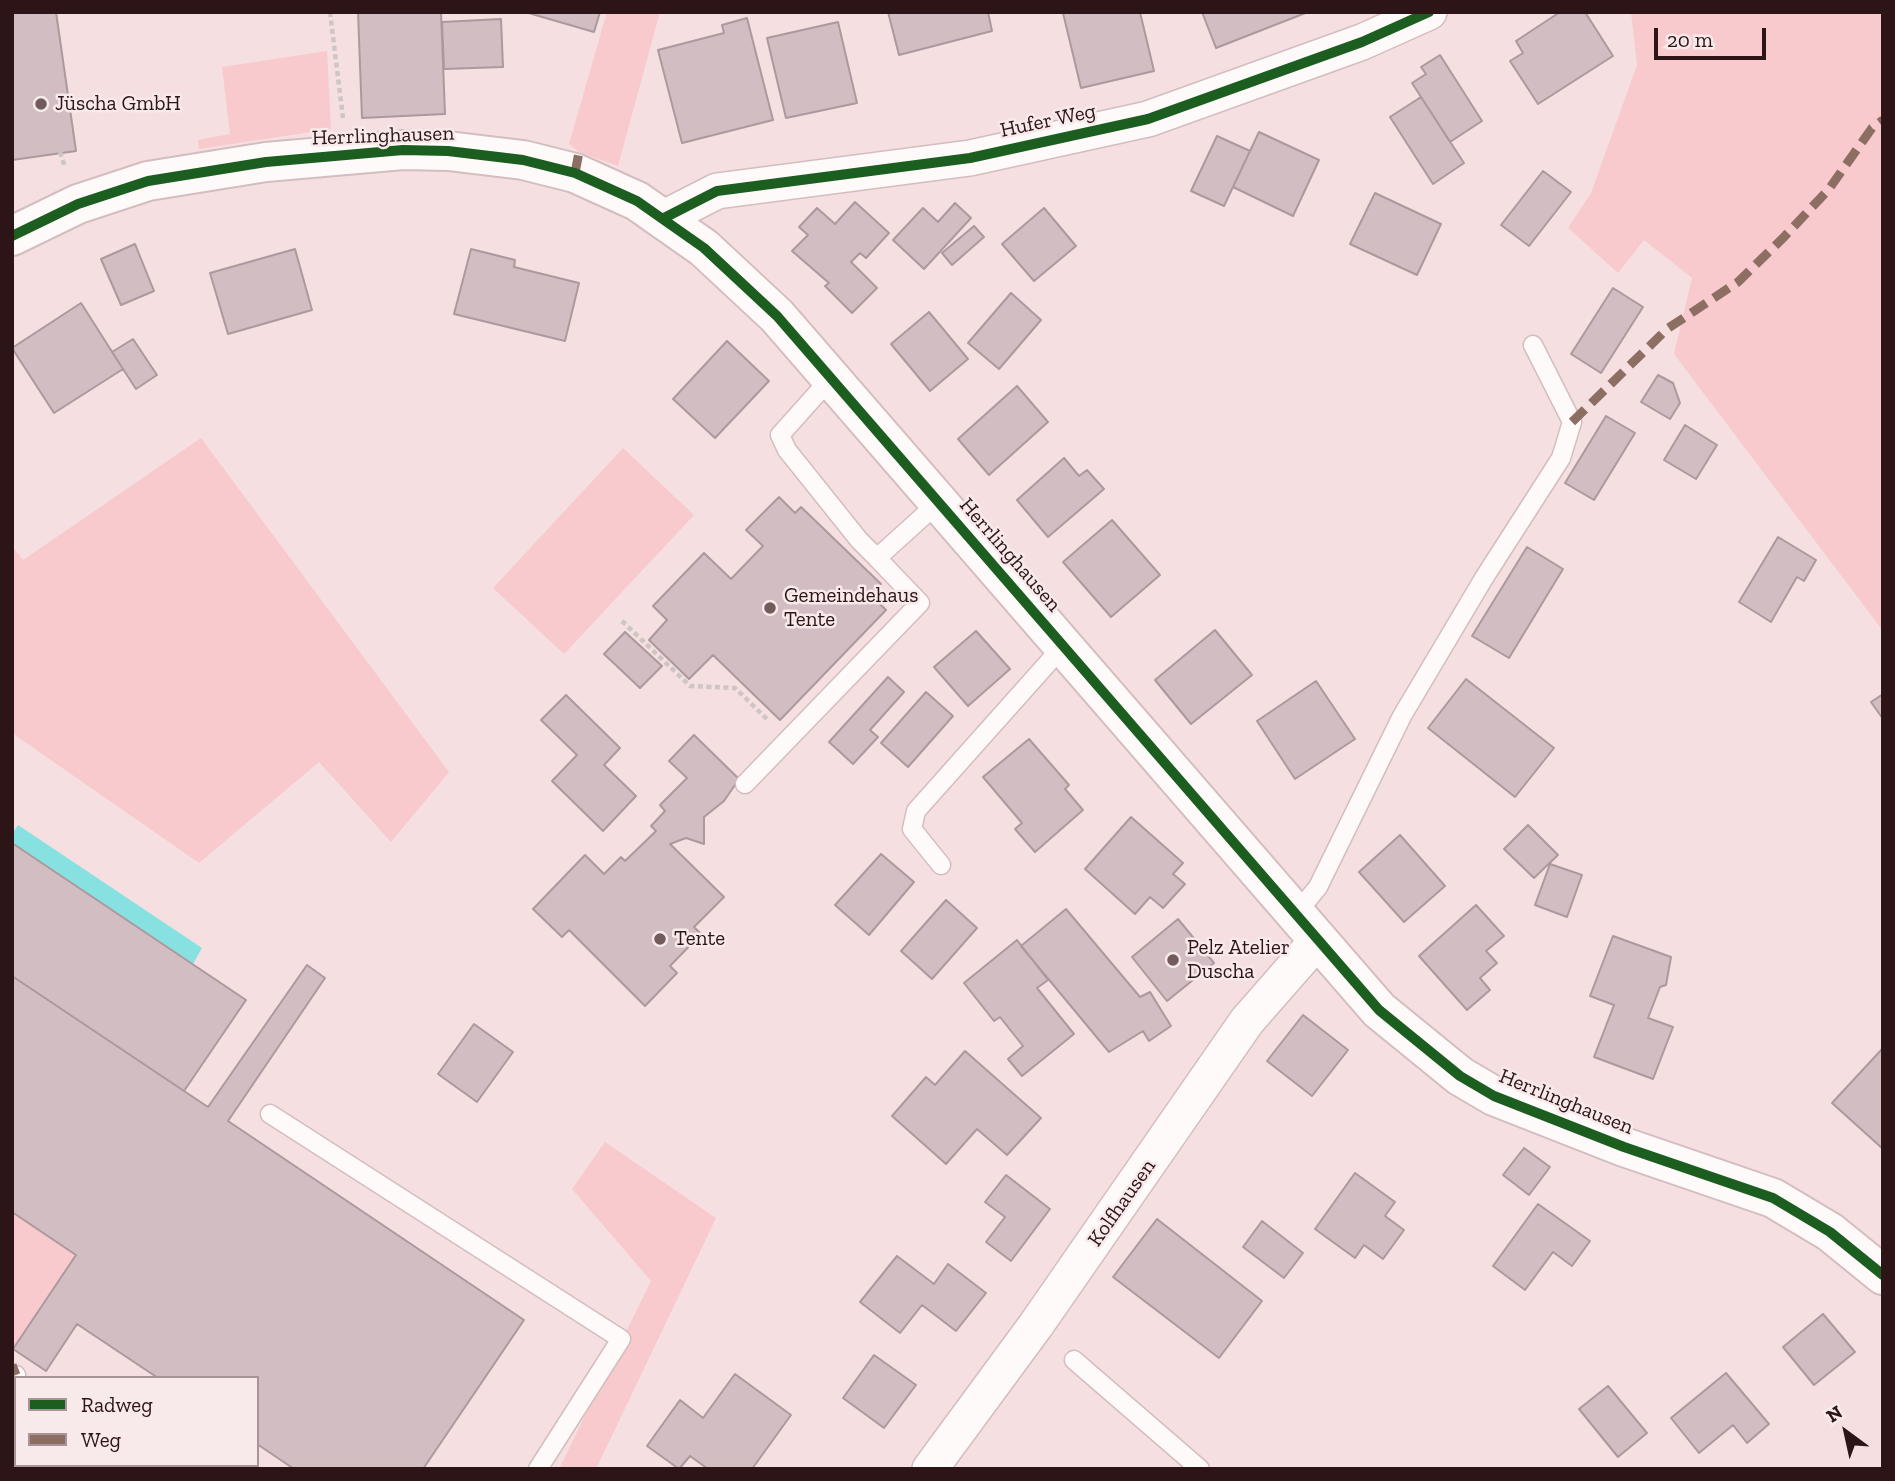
<!DOCTYPE html>
<meta charset="utf-8">
<style>
body{margin:0}
#map{position:relative;width:1895px;height:1481px;overflow:hidden;background:#f5dfe0;font-family:"Zilla Slab",serif}
canvas{display:block}
.frame{position:absolute;inset:0;border:14px solid #2c1417;pointer-events:none}
.legend{position:absolute;left:14px;top:1376px;width:245px;height:91px;box-sizing:border-box;background:#f8eaeb;border:2px solid #a69496;margin:0;padding:9px 12px;list-style:none;font-size:21px;color:#2c1417}
.legend li{display:flex;align-items:center;gap:14px;height:35px}
.legend b{width:35px;border:2px solid #a69496}
.north{position:absolute;left:1811px;top:1397px;width:70px;height:70px;-webkit-text-stroke:5px #f8eaeb;paint-order:stroke;rotate:327deg;font-size:19px;font-weight:700;line-height:28px;text-align:center;color:#2c1417}
.north::after{content:'';display:block;margin:auto;width:24px;height:32px;background:#2c1417;clip-path:polygon(50% 0,100% 100%,50% 72%,0 100%)}
.scale{position:absolute;left:1654px;top:28px;width:112px;height:32px;box-sizing:border-box;border:4px solid #2c1417;border-top:0;padding-left:9px;font-size:21px;line-height:24px;white-space:nowrap;color:#2c1417;-webkit-text-stroke:5px #f8eaeb;paint-order:stroke}
</style>
<div id="map">
<canvas width="1895" height="1481"></canvas>
<div class="frame"></div>
<ul class="legend">
<li><b style="height:9px;background:#1b5e20"></b>Radweg</li>
<li><b style="height:9px;background:#8d6e63"></b>Weg</li>
</ul>
<div class="north">N</div>
<div class="scale">20 m</div>
</div>
<script>
const ctx = document.querySelector('canvas').getContext('2d');
ctx.lineJoin = 'round';
function paint(path, color) { ctx.fillStyle = color; ctx.fill(path, 'evenodd'); }
const shape = rows => new Path2D(rows.map(r => 'M' + r).join(''));
function trace(path, color, width, dash) { ctx.strokeStyle = color; ctx.lineWidth = width; ctx.lineCap = dash ? 'butt' : 'round'; ctx.setLineDash(dash || []); ctx.stroke(path); }
function drawText(font, color, halo, rows, align = 'center') {
  ctx.font = font + ' "Zilla Slab",serif'; ctx.lineWidth = 5; ctx.setLineDash([]); ctx.textBaseline = 'middle'; ctx.strokeStyle = halo; ctx.fillStyle = color; for (const [text, x, y, turn = 0] of rows) {
    ctx.save(); ctx.translate(x, y); ctx.rotate((+turn || 0) * Math.PI / 180); ctx.textAlign = isNaN(turn) ? turn : align; if (halo) ctx.strokeText(text, 0, 0); ctx.fillText(text, 0, 0); ctx.restore();
  }
}
const green = shape([
 [607,12,660,12,618,166,579,152,569,144],
 [1631,12,1883,12,1883,631,1674,354,1692,278,1644,240,1618,273,1568,228,1591,193,1637,65],
 [327,51,331,129,199,149,198,140,230,134,222,67],
 [201,438,449,772,391,842,319,762,199,863,12,733,12,546,23,560],
 [623,448,694,515,564,654,493,588],
 [605,1142,716,1218,596,1469,559,1469,651,1281,572,1189],
 [12,1212,76,1255,12,1349]
]);
const water = shape([
 [18,825,202,948,193,964,12,843,12,834]
]);
const building = shape([
 [12,12,56,12,76,151,12,160,12,12],
 [358,12,441,12,445,114,362,118,358,12],
 [525,12,600,12,594,32,525,12],
 [888,12,988,12,992,31,899,55,888,12],
 [1140,12,1154,71,1081,88,1063,13,1140,12],
 [1202,12,1308,12,1216,48,1202,12],
 [1560,12,1585,12,1613,56,1538,104,1510,61,1523,53,1516,41,1560,12],
 [747,18,773,120,682,143,658,50,724,33,722,25,747,18],
 [501,19,503,67,444,69,442,22,501,19],
 [838,22,857,103,786,118,767,38,838,22],
 [1440,55,1482,121,1450,142,1412,83,1426,74,1421,67,1440,55],
 [1421,97,1464,163,1433,184,1390,117,1421,97],
 [1259,132,1319,160,1293,216,1233,187,1259,132],
 [1217,136,1250,151,1224,206,1191,191,1217,136],
 [1543,171,1571,192,1529,246,1501,225,1543,171],
 [1375,193,1441,224,1417,275,1350,244,1375,193],
 [855,202,889,233,866,258,860,253,851,262,877,288,852,313,825,286,829,283,792,251,808,235,799,227,817,208,835,224,855,202],
 [955,203,971,218,924,269,893,240,923,208,938,222,955,203],
 [1044,208,1076,246,1034,281,1002,244,1044,208],
 [974,226,984,237,952,265,942,253,974,226],
 [135,244,154,291,121,305,101,259,135,244],
 [295,249,312,310,228,334,210,273,295,249],
 [471,249,515,260,514,267,579,283,565,341,454,314,471,249],
 [1613,288,1643,307,1601,373,1571,354,1613,288],
 [1011,293,1041,320,999,369,968,343,1011,293],
 [81,303,123,369,54,413,12,348,81,303],
 [929,312,968,359,930,391,891,344,929,312],
 [133,339,157,375,136,389,112,352,133,339],
 [727,341,769,381,715,438,673,399,727,341],
 [1658,375,1673,383,1680,403,1670,419,1641,402,1658,375],
 [1017,386,1048,422,989,475,958,439,1017,386],
 [1606,416,1635,433,1594,500,1565,483,1606,416],
 [1685,425,1717,445,1696,479,1664,460,1685,425],
 [1064,458,1079,476,1087,470,1104,489,1048,537,1017,500,1064,458],
 [779,497,795,513,801,507,881,584,871,595,886,610,780,720,713,655,689,679,649,640,667,620,653,606,704,553,731,579,763,546,746,530,779,497],
 [1112,520,1160,575,1111,617,1063,562,1112,520],
 [1778,537,1816,560,1804,581,1797,577,1771,622,1739,602,1778,537],
 [1527,547,1563,569,1509,658,1472,636,1527,547],
 [1215,630,1252,675,1191,724,1155,680,1215,630],
 [976,631,1010,669,968,706,934,667,976,631],
 [625,632,662,666,640,688,604,654,625,632],
 [888,677,904,692,870,730,878,737,853,764,829,742,888,677],
 [1466,679,1554,748,1515,797,1428,728,1466,679],
 [1316,681,1355,739,1295,779,1257,721,1316,681],
 [926,692,953,716,908,767,881,743,926,692],
 [1883,694,1883,719,1871,702,1883,694],
 [566,695,620,748,604,765,636,796,603,831,552,781,577,755,541,720,566,695],
 [694,735,739,779,724,801,704,817,704,844,686,838,670,844,724,897,694,927,701,934,670,966,677,973,645,1006,569,930,562,937,533,909,585,855,604,874,621,857,625,861,656,831,651,826,665,811,660,805,687,778,669,761,694,735],
 [1029,739,1069,785,1065,789,1083,810,1035,852,1015,829,1022,823,983,777,1029,739],
 [1131,817,1183,863,1173,874,1185,884,1163,908,1150,897,1135,914,1085,869,1131,817],
 [1528,825,1558,855,1534,878,1504,849,1528,825],
 [1400,835,1445,886,1404,922,1359,872,1400,835],
 [12,843,246,1000,184,1091,12,976,12,843],
 [881,854,914,882,869,935,835,905,881,854],
 [1550,864,1582,875,1567,917,1535,905,1550,864],
 [946,900,977,928,932,979,901,951,946,900],
 [1476,905,1504,936,1486,951,1497,963,1480,978,1490,990,1467,1010,1419,956,1476,905],
 [1066,909,1140,997,1150,992,1171,1026,1149,1041,1143,1031,1109,1052,1021,946,1066,909],
 [1178,919,1214,963,1167,1001,1132,957,1178,919],
 [1613,936,1671,957,1666,985,1660,987,1648,1018,1673,1027,1653,1079,1594,1057,1614,1005,1590,996,1613,936],
 [1017,940,1048,980,1037,988,1074,1034,1022,1076,1008,1059,1023,1046,1000,1017,994,1021,964,983,1017,940],
 [307,965,325,978,228,1121,524,1320,423,1469,294,1469,257,1444,257,1378,158,1378,77,1324,46,1371,13,1349,76,1255,12,1212,12,976,208,1107,307,965],
 [1303,1015,1348,1050,1312,1096,1267,1061,1303,1015],
 [474,1024,513,1052,477,1102,438,1074,474,1024],
 [1883,1048,1883,1149,1832,1103,1883,1048],
 [965,1051,1041,1118,1007,1155,977,1129,946,1164,892,1116,926,1077,935,1085,965,1051],
 [1524,1148,1550,1167,1529,1195,1503,1175,1524,1148],
 [1355,1173,1395,1202,1385,1216,1404,1230,1383,1259,1364,1245,1355,1258,1315,1229,1355,1173],
 [1006,1175,1050,1209,1011,1261,986,1242,1005,1217,985,1202,1006,1175],
 [1538,1204,1590,1241,1572,1266,1553,1252,1525,1290,1493,1266,1538,1204],
 [1157,1219,1262,1301,1219,1358,1113,1277,1157,1219],
 [1262,1221,1303,1253,1284,1278,1243,1247,1262,1221],
 [897,1256,934,1284,948,1264,986,1293,956,1331,922,1305,900,1333,860,1302,897,1256],
 [1823,1314,1855,1352,1814,1385,1783,1347,1823,1314],
 [874,1355,916,1385,884,1428,843,1398,874,1355],
 [1726,1373,1769,1424,1747,1443,1733,1425,1699,1453,1671,1418,1726,1373],
 [735,1374,791,1415,752,1469,708,1469,690,1456,679,1469,647,1446,680,1400,703,1418,735,1374],
 [1608,1386,1647,1433,1618,1457,1579,1409,1608,1386],
 [104,1465,230,1465,235,1469,101,1469,104,1465]
]);
const path = shape([
 [330,12,343,118],
 [60,152,65,167],
 [622,621,690,686,735,688,769,721]
]);
const lane = shape([
 [831,378,780,435,787,450,859,540,877,558,939,502],
 [745,784,920,603,877,558],
 [941,865,912,829,916,811,1064,645],
 [1295,915,1318,887,1402,716,1484,578,1561,458,1572,422,1533,345],
 [270,1114,621,1339,538,1469],
 [1074,1360,1200,1469],
 [12,1381,16,1375],
 [12,1463,20,1469]
]);
const street = shape([
 [664,218,717,191,970,158,1148,119,1362,42,1429,12],
 [930,1469,1036,1325,1247,1021,1317,941]
]);
const secondary = shape([
 [12,236,78,204,148,181,266,162,403,150,448,151,523,160,575,173,637,201,704,248,777,316,1379,1010,1460,1076,1494,1096,1624,1147,1773,1198,1830,1232,1883,1275]
]);
const quiet = shape([
 [575,173,579,152],
 [1572,422,1667,329,1738,282,1784,237,1829,189,1872,128,1883,120],
 [12,1365,16,1375]
]);
const cycleway = shape([
 [664,218,717,191,970,158,1148,119,1362,42,1429,12],
 [12,236,78,204,148,181,266,162,403,150,448,151,523,160,575,173,637,201,704,248,777,316,1379,1010,1460,1076,1494,1096,1624,1147,1773,1198,1830,1232,1883,1275]
]);
const markers = [
 [41,104,7,"#725b5d"],
 [770,608,7,"#725b5d"],
 [660,939,7,"#725b5d"],
 [1173,960,7,"#725b5d"]
];
const poiNames = [
 ["Jüscha GmbH",55,104],
 ["Gemeindehaus",784,596],
 ["Tente",784,620],
 ["Tente",674,939],
 ["Pelz Atelier",1187,948],
 ["Duscha",1187,972]
];
const streetNames = [
 ["Hufer Weg",1048,121,-12],
 ["Herrlinghausen",383,136,-2],
 ["Herrlinghausen",1010,555,49],
 ["Herrlinghausen",1566,1102,22],
 ["Kolfhausen",1122,1203,-55]
];
paint(green, '#f8cacd');
paint(water, '#86e1e0');
paint(building, '#d2bdc2');
trace(building, '#ac999d', 2);
trace(lane, '#d4bdbf', 21);
trace(street, '#d4bdbf', 38);
trace(secondary, '#d4bdbf', 42);
trace(path, '#cec5c5', 4.5, [5, 3.5]);
trace(lane, '#fefafa', 18);
trace(street, '#fefafa', 35);
trace(secondary, '#fefafa', 38);
trace(quiet, '#8d6e63', 9, [18, 9]);
trace(cycleway, '#1b5e20', 10);
for (const [x, y, r, color] of markers) { const dot = new Path2D(); dot.arc(x, y, r, 0, 2 * Math.PI); ctx.fillStyle = color; ctx.fill(dot); trace(dot, '#f8eaeb', 2.5); }
drawText('21px', '#2c1417', '#f8eaeb', poiNames, 'left');
drawText('21px', '#2c1417', '#f8eaeb', streetNames);
</script>
